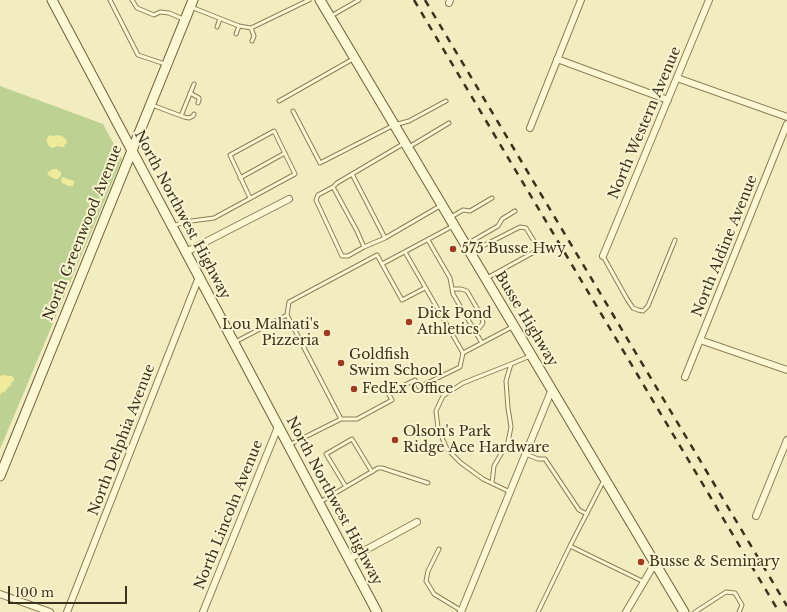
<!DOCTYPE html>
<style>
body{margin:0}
#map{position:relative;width:787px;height:612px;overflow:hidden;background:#f2edc0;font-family:"Libre Baskerville",serif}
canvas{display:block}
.scale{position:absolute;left:8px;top:586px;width:119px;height:18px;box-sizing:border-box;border:2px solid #3b311c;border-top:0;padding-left:5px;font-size:12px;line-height:14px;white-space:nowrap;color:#3b311c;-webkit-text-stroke:3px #f8f5d0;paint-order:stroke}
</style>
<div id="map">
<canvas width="787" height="612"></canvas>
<div class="scale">100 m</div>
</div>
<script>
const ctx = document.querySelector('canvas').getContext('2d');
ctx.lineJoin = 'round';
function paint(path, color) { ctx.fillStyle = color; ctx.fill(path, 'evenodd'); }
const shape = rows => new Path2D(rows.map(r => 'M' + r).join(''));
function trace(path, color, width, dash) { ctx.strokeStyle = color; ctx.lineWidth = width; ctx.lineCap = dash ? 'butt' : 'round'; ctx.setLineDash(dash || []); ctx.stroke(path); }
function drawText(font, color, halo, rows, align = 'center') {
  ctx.font = font + ' "Libre Baskerville",serif'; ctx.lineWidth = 4; ctx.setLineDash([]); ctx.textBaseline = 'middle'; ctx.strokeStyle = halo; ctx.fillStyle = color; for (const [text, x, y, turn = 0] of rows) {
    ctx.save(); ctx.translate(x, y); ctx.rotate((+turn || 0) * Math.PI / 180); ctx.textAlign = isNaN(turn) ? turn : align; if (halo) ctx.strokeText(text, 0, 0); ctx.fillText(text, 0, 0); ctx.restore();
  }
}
const green = shape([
 [0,86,103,124,122,159,0,449]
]);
const sand = shape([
 [51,135,53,136,59,135,64,137,67,142,66,144,64,145,65,147,63,147,57,146,53,148,50,147,46,141,48,137],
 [53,169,57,169,59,171,61,172,61,175,58,179,54,179,47,174,48,172],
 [63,177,70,180,74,181,74,183,73,186,69,186,62,183,61,179],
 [3,375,12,376,14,378,14,380,11,383,11,386,8,387,6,391,1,393,0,396,0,376]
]);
const lane = shape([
 [110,0,138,55,165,64],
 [132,0,137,8,154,15,160,12,169,13,183,19],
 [191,7,239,26,251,28,309,0],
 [331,16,359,0],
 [217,27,220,19],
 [251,28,254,36,252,41],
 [236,34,239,26],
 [190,93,199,98,199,100,198,103],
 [279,101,353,59],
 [152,105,184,117,189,118,193,116,194,114],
 [293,111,320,163,394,125,409,121,446,101],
 [181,116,194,84],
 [409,147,449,123],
 [352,174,385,238],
 [240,178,285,153],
 [333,187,357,231,364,247,348,256,342,256,316,200,318,195,333,187,337,183,403,144],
 [451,217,463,210,470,211,492,198],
 [173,226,184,222,214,218,295,174,274,131,230,155,250,198],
 [428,240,450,278,453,294,482,343],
 [467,244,498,226,502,219,515,211],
 [364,247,385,238,440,206],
 [471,252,520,227,526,228,537,246,536,251,487,278],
 [603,256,627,299,633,308,638,310,643,311,648,306,675,240],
 [382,264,402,300,425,288],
 [452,289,461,289,467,291,478,310],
 [287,315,341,419,289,445],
 [476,332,483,323,482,319],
 [235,342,287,315,289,302,377,255,382,264,453,226],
 [463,353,512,327],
 [341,419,357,419,392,400,388,393,415,380,419,387,460,367,463,353,405,252],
 [526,454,538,459,545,459,579,510,587,514],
 [492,483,494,466,508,442,511,427,508,408,506,381,511,364],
 [346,487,326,454,352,439,372,472],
 [510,492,483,479,461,463,447,449,438,428,436,411,443,396,463,383,511,364,530,356],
 [320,502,378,468,382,468,428,483],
 [570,546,644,582],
 [439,549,428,571,426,581,434,594,462,611],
 [538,612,570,546,604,480],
 [695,612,726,592,735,593,742,605,739,612]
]);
const street = shape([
 [449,3,450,0],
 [557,59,668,100],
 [677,78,787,117],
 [530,128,581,0],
 [186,252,289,199],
 [603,256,709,0],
 [700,340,787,370],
 [685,377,787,124],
 [756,516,787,440],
 [349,559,417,522],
 [0,594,50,612],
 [67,612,199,277],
 [203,612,278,427],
 [461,612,552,389],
 [626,612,655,563]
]);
const secondary = shape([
 [52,0,377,612],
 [320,0,684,612],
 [0,476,193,0]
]);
const rail = shape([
 [414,0,779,612],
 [425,0,787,606]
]);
const markers = [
 [453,249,4,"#a13921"],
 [409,322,4,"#a13921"],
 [327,333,4,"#a13921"],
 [341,363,4,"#a13921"],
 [354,389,4,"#a13921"],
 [395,440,4,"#a13921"],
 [641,562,4,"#a13921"]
];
const streetNames = [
 ["North Western Avenue",645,123,-67],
 ["North Northwest Highway",182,215,62],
 ["North Greenwood Avenue",83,233,-68],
 ["North Aldine Avenue",725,246,-68],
 ["Busse Highway",526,319,59],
 ["North Delphia Avenue",122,440,-69],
 ["North Northwest Highway",334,501,62],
 ["North Lincoln Avenue",229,515,-68]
];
const poiNames = [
 ["575 Busse Hwy",461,249],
 ["Dick Pond",417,314],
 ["Athletics",417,330],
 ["Lou Malnati's",319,325,"right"],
 ["Pizzeria",319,341,"right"],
 ["Goldfish",349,355],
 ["Swim School",349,371],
 ["FedEx Office",362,389],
 ["Olson's Park",403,432],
 ["Ridge Ace Hardware",403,448],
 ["Busse & Seminary",649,562]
];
paint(green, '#bdd193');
paint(sand, '#f0eb9a');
trace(lane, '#8d7e56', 5);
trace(street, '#8d7e56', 8);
trace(secondary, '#6e5f39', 11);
trace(lane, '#fcf8d4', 3);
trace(street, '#fcf8d4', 6);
trace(secondary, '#fcf8d4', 9);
trace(rail, '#3b311c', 2.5, [7, 7]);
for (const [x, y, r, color] of markers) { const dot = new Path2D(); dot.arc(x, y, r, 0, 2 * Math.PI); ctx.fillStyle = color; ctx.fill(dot); trace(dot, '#f8f5d0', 1.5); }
drawText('14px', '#3b311c', '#f8f5d0', streetNames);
drawText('14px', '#3b311c', '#f8f5d0', poiNames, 'left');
</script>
